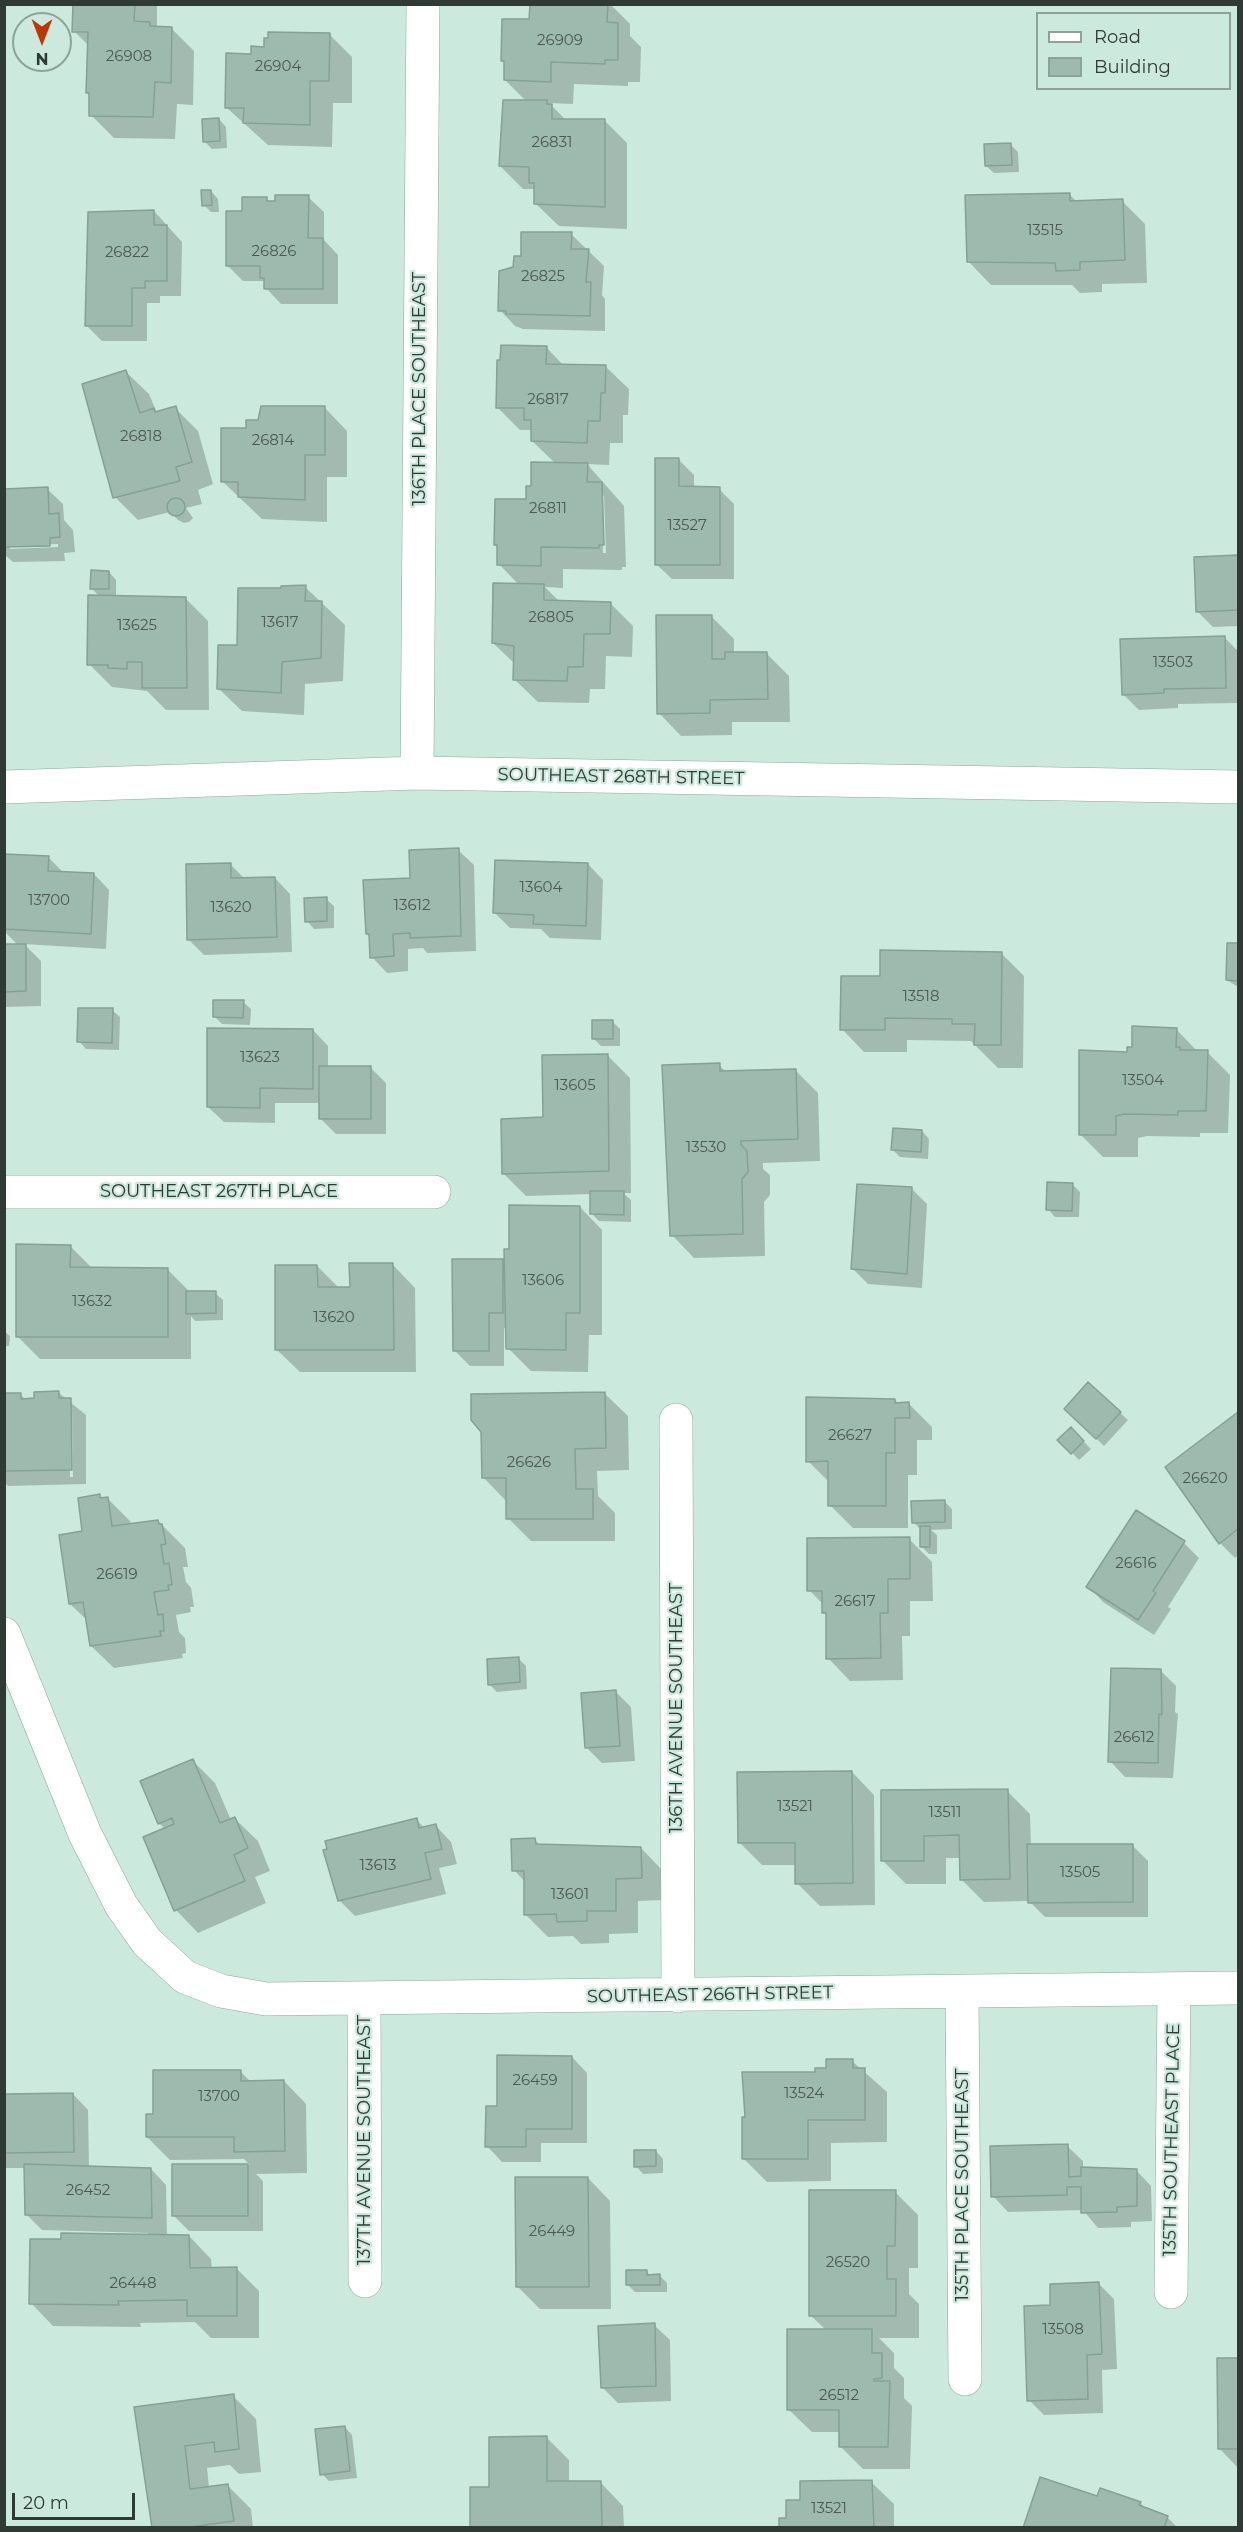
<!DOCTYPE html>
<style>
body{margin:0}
#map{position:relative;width:1243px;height:2532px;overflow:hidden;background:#cce9dd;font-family:Montserrat,sans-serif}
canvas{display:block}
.frame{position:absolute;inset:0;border:6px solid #2f3a35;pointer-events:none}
.legend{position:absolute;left:1036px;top:12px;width:195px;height:78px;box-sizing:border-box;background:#cce9dd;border:2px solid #8da39a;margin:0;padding:8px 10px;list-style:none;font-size:18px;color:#2f3a35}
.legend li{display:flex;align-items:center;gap:12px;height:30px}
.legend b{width:30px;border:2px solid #8da39a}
.north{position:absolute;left:12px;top:12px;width:60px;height:60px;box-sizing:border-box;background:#cce9dd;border:2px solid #8da39a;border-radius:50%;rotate:180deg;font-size:16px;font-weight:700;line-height:24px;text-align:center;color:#2f3a35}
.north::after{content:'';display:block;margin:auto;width:21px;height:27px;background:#be3600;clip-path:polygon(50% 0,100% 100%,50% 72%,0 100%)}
.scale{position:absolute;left:12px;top:2493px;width:123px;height:27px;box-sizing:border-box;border:3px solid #2f3a35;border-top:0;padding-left:8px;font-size:18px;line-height:21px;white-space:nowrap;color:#2f3a35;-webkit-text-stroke:4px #cce9dd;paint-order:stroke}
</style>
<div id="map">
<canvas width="1243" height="2532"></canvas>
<div class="frame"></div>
<ul class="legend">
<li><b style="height:8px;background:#fff"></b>Road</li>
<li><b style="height:16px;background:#9ebaae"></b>Building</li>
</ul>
<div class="north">N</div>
<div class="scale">20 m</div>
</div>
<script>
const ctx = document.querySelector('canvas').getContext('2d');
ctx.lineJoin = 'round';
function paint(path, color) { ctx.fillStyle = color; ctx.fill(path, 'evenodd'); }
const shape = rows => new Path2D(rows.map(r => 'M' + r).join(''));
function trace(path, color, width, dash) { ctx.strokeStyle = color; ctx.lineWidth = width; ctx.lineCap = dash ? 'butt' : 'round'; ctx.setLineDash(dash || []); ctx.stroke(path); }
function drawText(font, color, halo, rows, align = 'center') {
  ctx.font = font + ' Montserrat,sans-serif'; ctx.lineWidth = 4.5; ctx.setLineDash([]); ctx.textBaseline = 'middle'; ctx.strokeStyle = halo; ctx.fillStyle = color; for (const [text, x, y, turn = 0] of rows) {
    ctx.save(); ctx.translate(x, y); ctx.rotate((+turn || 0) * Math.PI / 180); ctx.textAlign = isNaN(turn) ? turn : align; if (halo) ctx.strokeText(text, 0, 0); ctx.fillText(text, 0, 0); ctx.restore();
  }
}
const shadow = shape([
 [75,4,157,4,157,28,171,28,194,51,193,105,177,104,175,139,114,138,91,115,91,95,88,93,89,46,74,31],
 [538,4,610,4,630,24,630,36,641,47,640,82,628,82,628,86,574,84,573,104,549,103,566,120,604,120,627,143,627,229,559,226,536,204,536,189,523,189,500,166,527,102,505,80,505,64,502,60,531,21],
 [329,34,352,57,352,103,333,103,332,147,268,145,227,108,253,56,265,48],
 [219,119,226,127,227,148,212,149,204,141],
 [1011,145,1018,152,1019,172,994,173,986,166],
 [211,191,218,199,219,212,211,212,204,205],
 [1069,194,1077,202,1122,201,1145,224,1147,283,1102,284,1102,292,1080,293,1072,285,991,285,969,262],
 [308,197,324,212,324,240,338,255,338,304,281,304,266,288,264,281,243,281,227,265,244,213,266,198,270,202],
 [154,211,182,242,181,296,160,296,160,303,147,303,147,341,102,341,87,326],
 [571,234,604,266,602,295,605,299,605,331,523,329,515,326,500,310,515,268,522,257],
 [546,347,564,366,606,367,629,389,628,415,623,415,623,443,610,443,609,465,587,464,624,506,626,567,622,567,622,570,563,569,563,588,545,587,560,602,610,603,633,626,632,657,606,656,605,689,590,689,589,703,538,702,515,680,515,664,493,643,519,585,499,564,499,548,495,545,527,501,532,487,556,464,532,441,532,430,520,430,497,407],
 [601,493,604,496,606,553,603,553],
 [126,372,149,394,157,413,175,408,198,431,213,484,198,490,202,504,186,508,193,518,189,522,184,523,178,520,170,512,138,520,115,497],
 [325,408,347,431,347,477,327,477,327,522,262,519,222,481,247,429,259,421],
 [679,460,694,475,694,488,719,489,734,504,734,579,672,579,656,564],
 [47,489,63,504,64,520,73,530,75,552,64,553,65,561,13,562,5,555,4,570,4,491],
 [58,544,58,547,10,549,10,546],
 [1238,557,1238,626,1213,627,1197,611,1196,558],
 [109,572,116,580,116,597,185,598,208,621,209,710,166,710,147,691,112,687,89,664,100,597,92,589],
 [305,587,345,625,343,681,305,684,304,715,242,711,219,689,239,647,282,590],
 [711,616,734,639,734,654,766,653,789,676,790,722,732,722,732,735,681,736,659,713],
 [1224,637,1238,651,1238,703,1178,704,1178,708,1139,710,1123,694],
 [458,850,474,865,476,951,427,953,423,948,408,949,408,971,387,973,372,957,371,938,367,934,412,879],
 [49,858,64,873,94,874,109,890,106,949,24,944,41,961,41,1006,4,1007,4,946,19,946,4,931,4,868],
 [230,864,245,879,275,878,290,894,292,952,204,955,188,939],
 [588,864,603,880,601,940,550,938,541,929,510,928,495,913],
 [326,899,334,906,334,928,314,929,307,921],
 [1228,944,1238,945,1238,987,1227,980],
 [1001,953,1024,976,1023,1068,998,1068,971,1041,907,1040,907,1052,864,1052,842,1029,882,977],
 [243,1002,251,1009,250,1025,222,1024,215,1017],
 [112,1010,120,1017,119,1050,86,1049,79,1041],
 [613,1022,620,1029,620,1046,601,1046,594,1039],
 [1176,1029,1198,1052,1207,1052,1230,1075,1228,1133,1200,1133,1200,1137,1147,1136,1138,1138,1138,1157,1103,1157,1080,1134,1128,1053],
 [313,1030,328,1046,328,1068,371,1068,386,1083,386,1134,336,1134,321,1119,321,1103,275,1103,275,1123,224,1122,208,1107],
 [607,1055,630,1078,631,1193,623,1193,631,1200,631,1222,599,1221,591,1213,592,1194,526,1196,504,1174,545,1119],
 [719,1065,727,1073,795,1070,818,1093,820,1161,763,1163,763,1169,770,1175,770,1195,764,1202,765,1256,694,1258,672,1235],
 [922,1131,929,1139,928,1159,900,1157,893,1150],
 [1073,1185,1080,1192,1079,1217,1055,1217,1048,1209],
 [912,1189,927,1204,922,1288,868,1284,853,1269],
 [580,1207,602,1230,602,1335,589,1335,588,1372,531,1371,508,1348,507,1328,504,1328,504,1366,470,1366,454,1350,502,1260,506,1264,510,1250],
 [70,1246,93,1269,168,1270,191,1293,215,1293,223,1300,223,1320,195,1321,191,1316,191,1359,40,1359,17,1336],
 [393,1265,415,1288,416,1372,300,1372,277,1350,317,1266,339,1288,351,1288],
 [4,1331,10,1336,9,1346,4,1346],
 [1088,1384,1128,1420,1104,1446,1066,1408],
 [59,1393,86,1415,86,1484,8,1486,4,1482,4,1394,20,1394,26,1400],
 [69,1406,72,1409,73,1477,70,1477],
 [605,1394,628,1416,629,1470,597,1471,598,1496,615,1513,615,1541,531,1541,508,1518,506,1501,484,1478],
 [895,1400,899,1404,909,1404,932,1427,932,1440,917,1440,917,1475,908,1475,908,1528,853,1528,830,1505,830,1483,808,1461],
 [1238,1414,1238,1555,1235,1558,1220,1543,1167,1468],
 [1071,1429,1091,1449,1079,1460,1060,1440],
 [99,1496,107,1498,130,1521,131,1525,158,1521,185,1548,188,1567,183,1567,186,1582,191,1588,194,1607,190,1607,191,1612,176,1615,179,1632,185,1638,186,1653,182,1654,183,1658,114,1668,91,1646,88,1621,70,1604,83,1532],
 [945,1502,952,1509,952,1529,931,1530,937,1535,937,1554,929,1554,921,1546,921,1530,913,1522],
 [1136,1512,1184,1543,1199,1558,1168,1607,1171,1609,1154,1635,1103,1602,1088,1586],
 [909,1539,932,1562,933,1601,910,1601,910,1636,902,1636,903,1680,850,1681,828,1658,827,1616,824,1613,824,1605,809,1590],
 [519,1659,526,1666,527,1689,497,1692,490,1685],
 [1160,1670,1176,1686,1175,1712,1178,1714,1173,1778,1125,1777,1110,1761],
 [616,1692,631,1707,635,1761,602,1763,587,1748],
 [192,1760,215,1783,231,1820,235,1819,258,1841,270,1871,255,1877,266,1903,198,1933,176,1910,165,1829,159,1823],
 [852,1772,874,1795,875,1905,820,1906,797,1883,797,1865,762,1865,739,1842],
 [1007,1791,1030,1814,1031,1846,1133,1846,1148,1861,1148,1917,1045,1917,1029,1901,984,1902,961,1879,961,1858,946,1858,946,1884,906,1884,883,1861,883,1792],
 [416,1820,425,1828,436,1826,451,1842,457,1864,439,1868,446,1894,355,1916,339,1900],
 [535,1840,541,1846,641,1848,663,1871,664,1900,638,1901,638,1933,609,1934,609,1943,581,1944,573,1936,548,1937,525,1914,525,1882,514,1870],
 [572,2057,587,2073,587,2143,541,2143,541,2162,502,2162,487,2146,498,2107],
 [852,2061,887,2092,887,2142,831,2143,831,2181,767,2182,744,2159,816,2073],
 [240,2071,251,2082,284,2081,306,2104,307,2173,256,2174,263,2181,263,2231,189,2231,174,2216,174,2165,250,2165,244,2159,170,2160,147,2137,155,2116],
 [73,2094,88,2110,89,2167,151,2169,166,2185,167,2236,189,2236,211,2259,212,2269,236,2268,259,2291,259,2338,211,2338,195,2322,140,2323,141,2327,53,2326,31,2303,148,2236,148,2233,42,2230,26,2214,26,2168,4,2168,4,2096],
 [1067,2146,1083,2161,1083,2169,1136,2170,1151,2186,1152,2221,1131,2222,1131,2227,1098,2228,1083,2210,1008,2212,993,2196],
 [656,2151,663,2159,663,2173,643,2174,636,2166],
 [588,2178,610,2201,611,2309,540,2309,517,2286],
 [895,2192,918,2215,918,2268,909,2268,909,2294,919,2304,919,2338,879,2338,894,2353,894,2368,904,2378,904,2398,912,2406,910,2469,863,2469,841,2447,841,2432,812,2432,789,2410,826,2330,810,2315],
 [647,2272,651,2276,659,2275,667,2283,667,2292,635,2292,628,2285],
 [1099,2284,1114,2299,1117,2369,1102,2370,1103,2413,1044,2415,1029,2400],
 [654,2325,670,2340,671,2401,618,2403,603,2388],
 [1238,2359,1238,2468,1220,2449,1218,2360],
 [233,2396,256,2419,261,2472,239,2474,230,2465,207,2468,209,2488,228,2486,251,2509,253,2528,153,2528,136,2408],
 [345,2427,352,2435,357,2478,329,2481,322,2474],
 [547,2438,569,2460,569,2483,601,2483,623,2506,624,2528,472,2527,490,2488],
 [871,2482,894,2504,894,2528,781,2528,802,2501],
 [1140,2503,1146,2509,1167,2517,1178,2528,1024,2528]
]);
const building = shape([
 [73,4,135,4,134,21,150,22,150,26,172,27,171,83,155,82,153,117,89,116,89,93,86,93,88,32,72,32,73,4],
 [608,4,607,22,618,23,618,60,605,60,605,64,551,62,551,82,504,80,504,61,501,61,502,19,529,19,530,5,608,4],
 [268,32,330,33,329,81,310,81,310,125,243,123,244,108,225,108,226,53,251,54,251,46,264,47,264,38,268,38,268,32],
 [503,100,547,100,547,104,552,104,552,119,605,119,605,207,534,204,534,183,529,183,529,167,499,166,503,100],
 [219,118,220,141,203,142,202,119,219,118],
 [1011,143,1012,165,985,166,984,144,1011,143],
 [201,190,211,190,212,205,202,206,201,190],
 [1070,193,1070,201,1123,199,1125,260,1080,262,1080,270,1056,271,1055,263,967,262,965,195,1070,193],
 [275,195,309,195,308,238,323,238,323,289,264,289,264,278,260,278,260,266,226,266,226,211,242,211,242,197,267,197,267,201,275,201,275,195],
 [154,210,154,225,167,225,167,281,145,281,145,288,132,288,132,326,85,326,88,212,154,210],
 [521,232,572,232,571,249,589,249,586,282,591,282,590,316,506,314,506,311,498,311,499,271,513,267,514,256,521,256,521,232],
 [501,345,547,346,546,364,606,365,605,393,601,393,600,421,588,421,587,443,531,441,531,420,524,420,524,408,496,408,497,360,500,360,501,345],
 [126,370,140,413,154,408,155,412,176,406,192,462,176,467,180,481,113,498,82,384,126,370],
 [261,406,325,406,325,455,305,455,305,500,238,497,238,482,221,482,221,428,246,428,246,420,258,420,261,406],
 [655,458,679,458,679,486,720,487,720,565,655,565,655,458],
 [531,462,588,463,587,482,602,482,604,545,599,545,599,548,541,547,541,566,497,565,497,545,494,545,495,499,526,499,526,486,531,486,531,462],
 [48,487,49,514,59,513,60,537,50,538,50,546,4,547,4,489,48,487],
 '167 507a9 9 0 1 1 18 0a9 9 0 1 1-18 0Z',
 [1238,555,1238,610,1196,612,1194,557,1238,555],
 [91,570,109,571,109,589,90,589,91,570],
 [493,583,544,584,544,600,611,602,610,634,584,634,583,667,568,667,567,681,513,680,514,646,492,643,493,583],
 [306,585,305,601,322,601,321,658,282,662,281,693,217,689,218,645,237,645,238,588,281,588,281,586,306,585],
 [88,595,186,597,187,688,142,688,142,662,127,662,127,669,108,668,108,665,87,665,88,595],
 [656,615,712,615,712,659,725,659,725,652,767,652,768,699,710,700,710,713,657,714,656,615],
 [1225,636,1226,688,1164,689,1164,693,1122,695,1120,639,1225,636],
 [459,848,461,936,410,938,410,933,393,934,394,956,370,958,369,934,366,934,363,880,410,878,409,850,459,848],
 [4,854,49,856,48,871,94,873,91,934,4,929,4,854],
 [495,860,588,863,586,926,533,924,534,915,493,913,495,860],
 [231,863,231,878,275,877,277,937,187,940,186,864,231,863],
 [327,897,327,921,305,922,304,898,327,897],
 [1227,943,1238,943,1238,981,1226,980,1227,943],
 [4,944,26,944,26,991,4,992,4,944],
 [880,950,1002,952,1001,1045,974,1045,975,1024,952,1024,952,1019,885,1018,885,1030,840,1030,841,976,880,976,880,950],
 [213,1000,244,1000,243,1018,213,1017,213,1000],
 [78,1008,113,1008,112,1043,77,1042,78,1008],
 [592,1020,613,1020,613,1039,592,1039,592,1020],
 [1132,1026,1177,1028,1176,1047,1180,1047,1180,1050,1208,1050,1206,1111,1178,1111,1178,1115,1124,1114,1116,1116,1116,1135,1079,1135,1079,1050,1127,1052,1127,1047,1132,1047,1132,1026],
 [207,1028,313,1029,313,1089,260,1088,260,1108,207,1107,207,1028],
 [608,1054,609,1171,502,1174,501,1119,543,1117,542,1055,608,1054],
 [720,1063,720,1071,796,1069,798,1139,741,1141,741,1145,747,1151,748,1172,742,1179,743,1234,670,1236,662,1065,720,1063],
 [319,1066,371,1066,371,1119,319,1119,319,1066],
 [893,1128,922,1130,921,1152,891,1150,893,1128],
 [1047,1182,1073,1183,1072,1211,1046,1210,1047,1182],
 [857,1184,912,1187,907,1274,851,1269,857,1184],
 [590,1191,624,1191,624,1215,590,1214,590,1191],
 [509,1205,580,1206,580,1313,566,1313,566,1350,506,1349,504,1249,509,1249,509,1205],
 [16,1244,71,1245,70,1267,168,1268,168,1337,16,1337,16,1244],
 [452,1259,503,1259,503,1313,489,1313,489,1351,453,1351,452,1259],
 [349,1263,393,1263,394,1350,275,1350,275,1265,317,1265,318,1287,350,1287,349,1263],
 [186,1291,216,1291,216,1313,186,1314,186,1291],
 [1088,1382,1121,1412,1096,1439,1064,1409,1088,1382],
 [59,1391,59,1398,71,1398,72,1470,4,1471,4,1393,21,1393,21,1399,34,1398,34,1392,59,1391],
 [605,1392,606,1448,575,1449,576,1489,593,1489,593,1519,506,1519,506,1478,482,1478,481,1432,471,1420,471,1394,605,1392],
 [806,1397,895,1399,895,1403,909,1402,910,1418,895,1418,895,1453,886,1453,886,1506,828,1506,828,1461,806,1462,806,1397],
 [1238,1412,1238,1529,1219,1544,1165,1467,1238,1412],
 [1071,1427,1084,1441,1071,1454,1057,1440,1071,1427],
 [100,1494,100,1498,108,1497,112,1526,158,1520,159,1524,162,1524,166,1544,161,1545,164,1564,169,1563,172,1585,168,1585,169,1590,154,1592,158,1615,163,1614,164,1631,160,1631,161,1636,90,1646,83,1602,69,1604,59,1535,82,1531,78,1498,100,1494],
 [945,1500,945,1522,912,1523,911,1501,945,1500],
 [1136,1510,1185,1541,1153,1591,1156,1593,1138,1620,1086,1587,1136,1510],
 [920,1526,930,1526,930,1547,920,1547,920,1526],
 [910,1537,910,1579,888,1579,888,1613,880,1613,881,1658,826,1659,826,1613,822,1613,822,1591,807,1591,807,1538,910,1537],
 [519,1657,520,1682,488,1685,487,1659,519,1657],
 [1111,1668,1161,1669,1162,1715,1159,1714,1158,1763,1108,1762,1111,1668],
 [616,1690,620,1746,585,1748,581,1693,616,1690],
 [193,1759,220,1823,235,1817,248,1848,234,1855,245,1881,174,1911,143,1837,174,1824,172,1818,158,1824,140,1781,193,1759],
 [852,1771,853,1883,795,1884,795,1843,738,1843,737,1772,852,1771],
 [1008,1789,1010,1879,960,1880,959,1835,924,1836,924,1861,881,1861,881,1790,1008,1789],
 [417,1818,419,1828,436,1824,442,1849,425,1853,431,1879,338,1901,323,1850,327,1849,325,1841,417,1818],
 [535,1838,536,1844,641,1847,642,1878,616,1879,616,1911,587,1911,587,1921,557,1922,556,1914,524,1915,524,1871,512,1871,511,1839,535,1838],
 [1027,1844,1133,1844,1133,1902,1028,1903,1027,1844],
 [497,2055,572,2056,572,2129,526,2129,526,2147,485,2147,486,2106,497,2106,497,2055],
 [826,2059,853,2059,853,2068,865,2068,865,2120,808,2120,808,2159,742,2159,742,2117,745,2117,742,2072,815,2072,815,2068,826,2068,826,2059],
 [153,2070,241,2070,241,2081,284,2080,285,2151,234,2152,234,2137,146,2137,146,2114,153,2114,153,2070],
 [73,2093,74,2152,4,2153,4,2094,73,2093],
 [1068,2144,1069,2177,1081,2176,1081,2167,1137,2169,1137,2206,1117,2207,1117,2212,1081,2213,1081,2187,1067,2187,1067,2195,991,2197,990,2146,1068,2144],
 [634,2150,656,2150,656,2166,634,2167,634,2150],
 [24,2164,151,2168,152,2218,25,2215,24,2164],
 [172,2164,248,2164,248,2216,172,2216,172,2164],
 [515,2177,588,2177,589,2287,516,2287,515,2177],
 [809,2190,896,2190,895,2246,887,2246,887,2279,896,2279,896,2316,809,2316,809,2190],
 [61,2233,189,2235,190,2268,237,2267,237,2316,187,2316,187,2300,118,2301,119,2305,29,2304,30,2239,61,2239,61,2233],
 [626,2270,647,2270,647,2275,660,2274,660,2285,626,2285,626,2270],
 [1099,2282,1102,2354,1087,2355,1088,2399,1027,2401,1024,2306,1050,2305,1050,2284,1099,2282],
 [655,2323,656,2386,601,2388,598,2326,655,2323],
 [787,2329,872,2329,872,2353,882,2353,882,2378,874,2379,874,2381,890,2381,888,2447,839,2447,839,2410,787,2410,787,2329],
 [1217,2358,1238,2358,1238,2449,1218,2449,1217,2358],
 [234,2394,239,2449,215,2452,214,2442,185,2446,190,2489,228,2484,234,2521,183,2528,152,2528,134,2407,234,2394],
 [345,2426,350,2471,320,2475,315,2429,345,2426],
 [547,2436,547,2481,601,2481,602,2527,470,2528,470,2487,489,2487,489,2437,547,2436],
 [1040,2477,1097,2496,1100,2488,1141,2502,1139,2505,1168,2516,1164,2528,1023,2528,1040,2477],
 [872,2480,874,2527,779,2528,779,2518,786,2518,786,2500,800,2500,800,2481,872,2480]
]);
const minor = shape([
 [417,773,423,4],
 [4,787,417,773,1238,787],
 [4,1192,434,1192],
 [676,1420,678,1996],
 [4,1634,85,1834,121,1905,147,1942,185,1977,221,1991,266,1999,1238,1988],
 [962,1992,965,2379],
 [364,1998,365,2281],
 [1171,2292,1174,1989]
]);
const numberNames = [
 ["26909",560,41],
 ["26908",129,57],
 ["26904",278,67],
 ["26831",552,143],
 ["13515",1045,231],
 ["26826",274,252],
 ["26822",127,253],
 ["26825",543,277],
 ["26817",548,400],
 ["26818",141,437],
 ["26814",273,441],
 ["26811",548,509],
 ["13527",687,526],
 ["26805",551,618],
 ["13617",280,623],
 ["13625",137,626],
 ["13503",1173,663],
 ["13604",541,888],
 ["13700",49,901],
 ["13612",412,906],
 ["13620",231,908],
 ["13518",921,997],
 ["13623",260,1058],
 ["13504",1143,1081],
 ["13605",575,1086],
 ["13530",706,1148],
 ["13606",543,1281],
 ["13632",92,1302],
 ["13620",334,1318],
 ["26627",850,1436],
 ["26626",529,1463],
 ["26620",1205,1479],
 ["26616",1136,1564],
 ["26619",117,1575],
 ["26617",855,1602],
 ["26612",1134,1738],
 ["13521",795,1807],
 ["13511",945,1813],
 ["13613",378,1866],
 ["13505",1080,1873],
 ["13601",570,1895],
 ["26459",535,2081],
 ["13524",804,2094],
 ["13700",219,2097],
 ["26452",88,2191],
 ["26449",552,2232],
 ["26520",848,2263],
 ["26448",133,2284],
 ["13508",1063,2330],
 ["26512",839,2396],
 ["13521",829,2509]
];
const streetNames = [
 ["136TH PLACE SOUTHEAST",420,389,-90],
 ["SOUTHEAST 268TH STREET",621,777,1],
 ["SOUTHEAST 267TH PLACE",219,1192],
 ["136TH AVENUE SOUTHEAST",677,1708,-90],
 ["SOUTHEAST 266TH STREET",710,1995,-1],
 ["137TH AVENUE SOUTHEAST",365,2140,-90],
 ["135TH SOUTHEAST PLACE",1172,2140,-89],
 ["135TH PLACE SOUTHEAST",963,2185,-90]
];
paint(shadow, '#0003');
paint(building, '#9ebaae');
trace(building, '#85a195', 1.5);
trace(minor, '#8ba79b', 34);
trace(minor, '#fff', 33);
drawText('15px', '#4b5a53', null, numberNames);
drawText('18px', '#2f3a35', '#cce9dd', streetNames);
</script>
